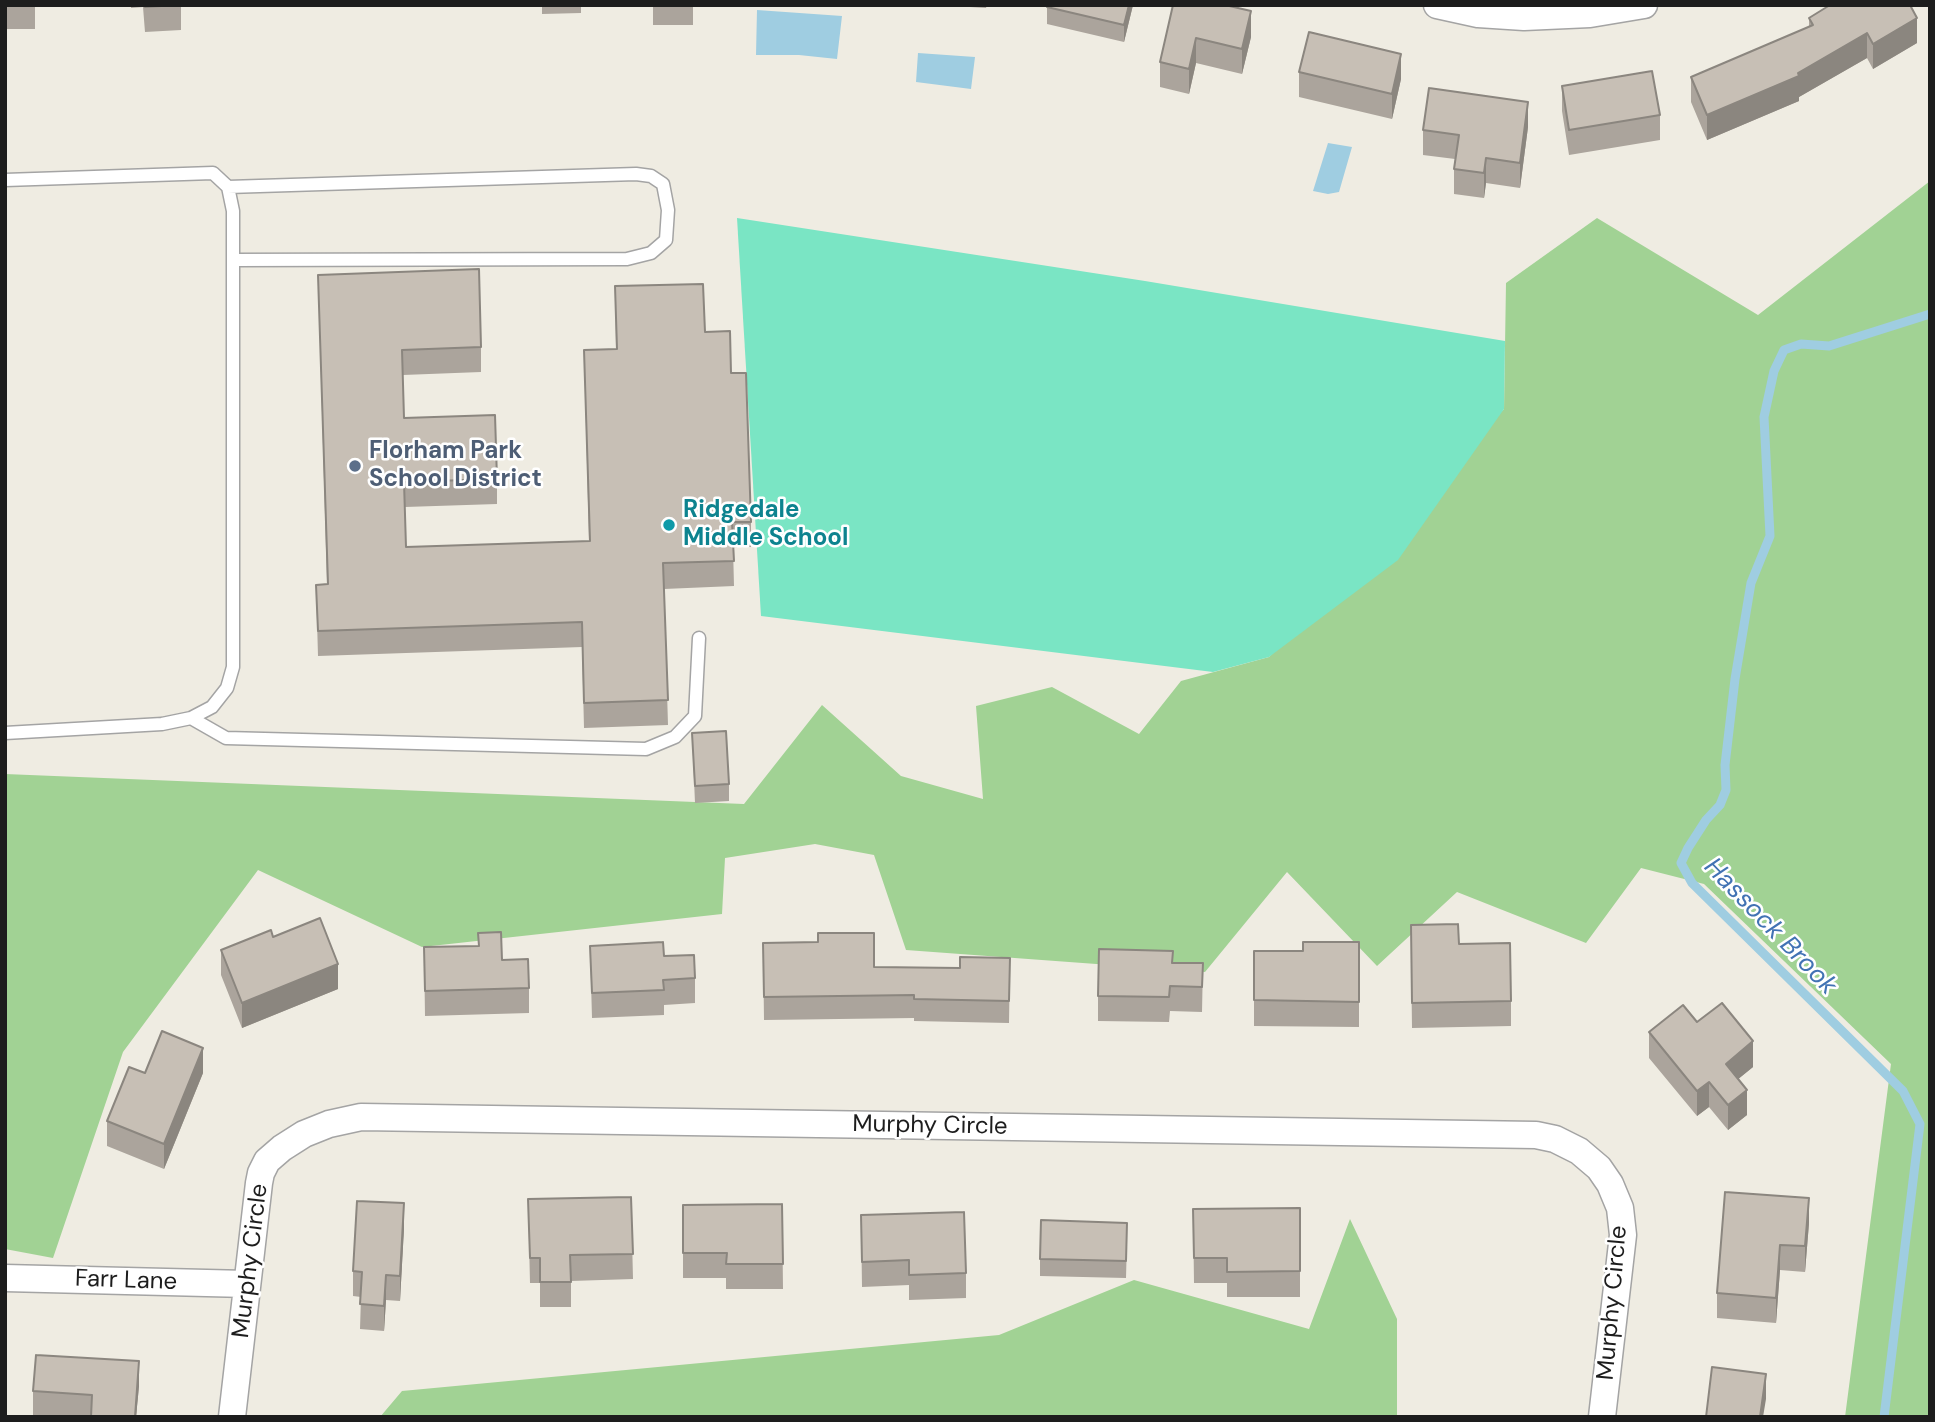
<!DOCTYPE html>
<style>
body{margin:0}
#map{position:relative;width:1935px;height:1422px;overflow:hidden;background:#efece2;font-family:"DM Sans",sans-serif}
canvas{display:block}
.frame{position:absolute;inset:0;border:7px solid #1d1d1d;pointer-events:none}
</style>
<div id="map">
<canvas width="1935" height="1422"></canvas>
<div class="frame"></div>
</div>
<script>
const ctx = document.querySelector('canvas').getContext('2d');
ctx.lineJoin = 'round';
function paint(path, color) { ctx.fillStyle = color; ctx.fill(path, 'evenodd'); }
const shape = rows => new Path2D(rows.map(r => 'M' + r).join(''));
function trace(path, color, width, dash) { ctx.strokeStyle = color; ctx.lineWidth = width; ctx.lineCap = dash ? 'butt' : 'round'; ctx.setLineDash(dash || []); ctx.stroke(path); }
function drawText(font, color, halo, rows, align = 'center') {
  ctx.font = font + ' "DM Sans",sans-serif'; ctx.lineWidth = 5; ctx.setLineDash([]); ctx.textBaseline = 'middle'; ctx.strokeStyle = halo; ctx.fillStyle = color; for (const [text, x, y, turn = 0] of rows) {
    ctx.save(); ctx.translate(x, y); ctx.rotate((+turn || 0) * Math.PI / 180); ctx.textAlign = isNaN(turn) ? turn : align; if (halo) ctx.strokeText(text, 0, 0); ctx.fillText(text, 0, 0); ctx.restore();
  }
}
const forest = shape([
 [1930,181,1930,1417,1845,1417,1891,1064,1704,884,1641,868,1586,943,1457,892,1377,966,1287,872,1205,972,906,950,874,855,815,844,725,858,722,914,422,947,258,870,123,1052,53,1258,5,1249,5,774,744,804,822,705,901,776,983,799,976,706,1052,687,1139,734,1181,681,1269,657,1504,409,1506,283,1597,218,1758,315],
 [1350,1219,1397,1319,1397,1417,380,1417,402,1391,999,1335,1134,1280,1309,1329]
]);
const pitch = shape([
 [737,218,1145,281,1505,341,1504,409,1398,560,1269,657,1213,672,761,616]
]);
const water = shape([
 [757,10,842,16,837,59,799,55,756,55],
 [918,53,975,57,971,89,916,82],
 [1328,143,1352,147,1339,192,1328,194,1313,191]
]);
const stream = shape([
 [1884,1417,1920,1124,1903,1091,1692,883,1681,863,1688,848,1706,820,1720,805,1726,790,1725,765,1735,679,1751,583,1770,536,1764,417,1774,371,1784,350,1801,344,1829,346,1930,314]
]);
const lane = shape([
 [5,180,213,173,228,187,233,211,233,667,227,688,212,707,191,718,162,724,5,733],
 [228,187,636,174,651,176,663,184,668,210,666,240,651,253,627,259,233,260],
 [191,718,226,738,646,749,675,737,695,716,699,638]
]);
const street = shape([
 [1437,5,1478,14,1524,17,1590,14,1644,5],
 [5,1278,247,1284],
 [232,1417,259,1183,261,1173,267,1161,282,1148,304,1134,329,1124,361,1117,1536,1135,1555,1139,1579,1151,1599,1168,1610,1184,1620,1208,1623,1235,1602,1417]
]);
const wall = shape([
 [5,5,35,5,35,29,5,29],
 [131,5,181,5,181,30,145,32,143,7,131,8],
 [542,5,581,5,581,13,542,14],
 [653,5,693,5,693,25,653,25],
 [937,5,987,5,986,8],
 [1133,5,1124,42,1047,24,1047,7],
 [1173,5,1251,37,1242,74,1196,63,1189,94,1160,87,1160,62],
 [1809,18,1917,43,1873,69,1867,58,1799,97,1799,101,1707,140,1691,102,1691,77,1809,27],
 [1299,72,1401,79,1392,119,1299,97],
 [1562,86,1660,115,1660,140,1569,155,1562,111],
 [1528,127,1520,188,1486,183,1484,198,1454,194,1454,169,1455,159,1423,155,1423,130],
 [318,275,481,347,481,372,403,375,404,418,497,479,497,504,405,507,406,547,589,541,584,350,616,349,615,286,705,332,731,373,751,522,751,547,733,547,734,586,664,589,668,725,584,728,582,647,318,656,316,585,327,584],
 [692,733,729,784,729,801,695,803],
 [273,937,338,989,242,1028,221,975,221,950],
 [1359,942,1359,1027,1254,1026,1254,951,1303,951],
 [763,943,874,967,960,968,1010,958,1009,1023,914,1021,914,1018,764,1020],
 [590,946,664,956,695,978,695,1003,664,1005,664,1015,592,1018],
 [424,947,502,960,529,988,529,1013,425,1016],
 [1411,950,1511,1001,1511,1026,1412,1028],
 [1173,963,1203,963,1202,1012,1170,1011,1169,1022,1098,1021,1098,996],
 [1697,1022,1753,1067,1738,1079,1747,1115,1728,1130,1709,1107,1697,1116,1649,1058,1649,1032],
 [145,1073,203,1073,164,1169,107,1146,107,1121],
 [631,1197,633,1279,571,1281,571,1307,540,1307,540,1283,530,1283,528,1199],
 [782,1204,783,1289,726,1289,726,1278,683,1278,683,1205],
 [1300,1208,1300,1297,1227,1297,1227,1283,1194,1283,1193,1209],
 [861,1215,966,1273,966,1298,909,1300,909,1285,862,1287],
 [1809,1223,1805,1272,1780,1270,1776,1323,1717,1318,1717,1293],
 [404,1228,400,1301,386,1300,384,1331,360,1329,361,1297,353,1296,353,1271],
 [1127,1240,1126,1278,1040,1276,1040,1259],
 [139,1386,136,1417,33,1416,33,1391]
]);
const shadedWall = shape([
 [1129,5,1133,5,1124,42,1124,25],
 [1251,11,1251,37,1242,74,1242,49],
 [1917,18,1917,43,1873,69,1873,44],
 [1867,33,1867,58,1799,97,1799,101,1707,140,1707,115,1798,73],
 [1196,38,1196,63,1189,94,1189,69],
 [1401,54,1401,79,1392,119,1392,94],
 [1528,102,1528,127,1520,188,1520,163],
 [1486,158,1486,183,1484,198,1484,173],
 [338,964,338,989,242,1028,242,1003],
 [1753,1041,1753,1067,1726,1089,1726,1064],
 [203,1048,203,1073,164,1169,164,1144],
 [1709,1082,1709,1107,1697,1116,1697,1091],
 [1747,1090,1747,1115,1728,1130,1728,1105],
 [1809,1198,1809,1223,1805,1272,1805,1246],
 [404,1203,404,1228,400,1301,400,1276],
 [1780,1245,1780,1270,1776,1323,1776,1298],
 [386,1275,386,1300,384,1331,384,1306],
 [139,1361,139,1386,136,1417,135,1417],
 [1766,1374,1766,1399,1763,1417,1760,1417]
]);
const building = shape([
 [145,5,178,5,145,7,145,5],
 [1048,5,1129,5,1124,25,1047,7,1048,5],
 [1173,5,1225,5,1251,11,1242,49,1196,38,1189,69,1160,62,1173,5],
 [1830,5,1910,5,1917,18,1873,44,1867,33,1798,73,1799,76,1707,115,1691,77,1813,25,1809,18,1830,5],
 [1309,32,1401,54,1392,94,1299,72,1309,32],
 [1652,71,1660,115,1569,130,1562,86,1652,71],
 [1429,88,1528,102,1520,163,1486,158,1484,173,1454,169,1459,135,1423,130,1429,88],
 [479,269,481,347,402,350,404,418,495,415,497,479,404,482,406,547,590,541,584,350,617,349,615,286,703,284,705,332,730,331,731,373,746,373,751,522,732,522,734,561,663,563,668,700,584,703,582,622,318,631,316,585,328,584,318,275,479,269],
 [726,731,729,784,695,786,692,733,726,731],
 [320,918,338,964,242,1003,221,950,271,930,273,937,320,918],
 [1458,924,1459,944,1510,943,1511,1001,1412,1003,1411,925,1458,924],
 [501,932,502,960,528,959,529,988,425,991,424,947,479,946,478,933,501,932],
 [818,933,874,933,874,967,960,968,960,957,1010,958,1009,1001,914,999,914,995,764,997,763,943,818,942,818,933],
 [663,942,664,956,694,955,695,978,663,980,664,990,592,993,590,946,663,942],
 [1303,942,1359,942,1359,1002,1254,1000,1254,951,1303,951,1303,942],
 [1099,949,1173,951,1172,963,1203,963,1202,987,1170,986,1169,997,1098,996,1099,949],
 [1722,1003,1753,1041,1726,1064,1747,1090,1728,1105,1709,1082,1697,1091,1649,1032,1683,1005,1697,1022,1722,1003],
 [162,1031,203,1048,164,1144,107,1121,129,1067,145,1073,162,1031],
 [1725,1192,1809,1198,1805,1246,1780,1245,1776,1298,1717,1293,1725,1192],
 [631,1197,633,1254,570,1255,571,1282,540,1282,540,1258,530,1258,528,1199,631,1197],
 [357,1201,404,1203,400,1276,386,1275,384,1306,360,1304,362,1272,353,1271,357,1201],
 [782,1204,783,1264,726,1264,727,1253,683,1253,683,1205,782,1204],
 [1300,1208,1300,1271,1227,1272,1227,1258,1194,1258,1193,1209,1300,1208],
 [964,1212,966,1273,909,1275,909,1260,862,1262,861,1215,964,1212],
 [1041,1220,1127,1223,1126,1261,1040,1259,1041,1220],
 [36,1355,139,1361,135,1417,91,1417,92,1395,33,1391,36,1355],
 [1712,1367,1766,1374,1760,1417,1706,1417,1712,1367]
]);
const markers = [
 [355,466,7,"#5c6f8a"],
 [669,525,7,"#0f9aa8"]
];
const serviceNames = [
 ["Florham Park",369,452],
 ["School District",369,480]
];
const cultureNames = [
 ["Ridgedale",683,511],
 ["Middle School",683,539]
];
const streetNames = [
 ["Murphy Circle",930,1126,1],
 ["Murphy Circle",251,1261,-83],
 ["Farr Lane",126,1281,2],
 ["Murphy Circle",1613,1303,-85]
];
const waterNames = [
 ["Hassock Brook",1770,927,46]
];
paint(forest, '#a1d294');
paint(pitch, '#7ae5c4');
paint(water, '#9fcde1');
trace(stream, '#9fcde1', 9);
trace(lane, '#a4a4a4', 15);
trace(street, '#a4a4a4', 29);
trace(lane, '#fff', 12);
trace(street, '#fff', 26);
paint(wall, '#aba49c');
paint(shadedWall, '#8b867f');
paint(building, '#c7bfb5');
trace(building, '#8b867f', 2);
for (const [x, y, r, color] of markers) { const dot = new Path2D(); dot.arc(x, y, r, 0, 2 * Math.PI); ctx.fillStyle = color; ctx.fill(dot); trace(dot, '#fff', 2.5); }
drawText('bold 24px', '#4e5e75', '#fff', serviceNames, 'left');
drawText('bold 24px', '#0d838f', '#fff', cultureNames, 'left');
drawText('24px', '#1d1d1d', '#fff', streetNames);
drawText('italic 26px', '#4273b4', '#fff', waterNames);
</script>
